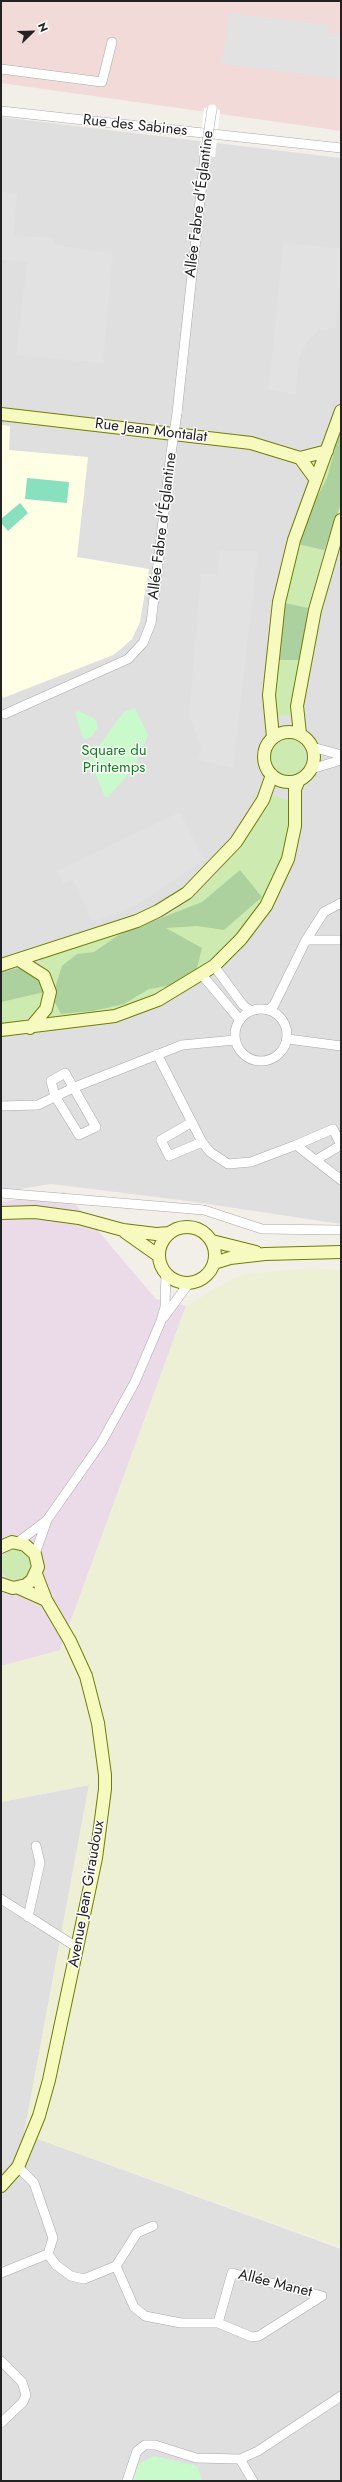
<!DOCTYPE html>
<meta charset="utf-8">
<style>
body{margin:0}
#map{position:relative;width:342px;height:2482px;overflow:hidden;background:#f2efe9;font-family:Jost,sans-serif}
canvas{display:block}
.frame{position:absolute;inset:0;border:2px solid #222;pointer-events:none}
.north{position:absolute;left:12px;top:12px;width:40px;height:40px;-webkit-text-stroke:3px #fff;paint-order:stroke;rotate:67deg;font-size:11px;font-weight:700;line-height:16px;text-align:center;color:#222}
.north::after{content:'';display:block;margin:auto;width:14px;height:18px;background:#222;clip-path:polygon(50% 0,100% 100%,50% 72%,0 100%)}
</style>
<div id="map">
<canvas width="342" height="2482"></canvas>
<div class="frame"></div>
<div class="north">N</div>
</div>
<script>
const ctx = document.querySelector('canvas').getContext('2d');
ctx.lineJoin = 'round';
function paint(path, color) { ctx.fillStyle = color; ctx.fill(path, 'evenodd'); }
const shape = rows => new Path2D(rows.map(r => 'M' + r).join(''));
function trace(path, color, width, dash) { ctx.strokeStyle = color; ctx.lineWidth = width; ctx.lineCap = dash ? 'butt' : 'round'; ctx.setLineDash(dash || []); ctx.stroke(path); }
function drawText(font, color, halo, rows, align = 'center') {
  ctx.font = font + ' Jost,sans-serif'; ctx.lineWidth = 3; ctx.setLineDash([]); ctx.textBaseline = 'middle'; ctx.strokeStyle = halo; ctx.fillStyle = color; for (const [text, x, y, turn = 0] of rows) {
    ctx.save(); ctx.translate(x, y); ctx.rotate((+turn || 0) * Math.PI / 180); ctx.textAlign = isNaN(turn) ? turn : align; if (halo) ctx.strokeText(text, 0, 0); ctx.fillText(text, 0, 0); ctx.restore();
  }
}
const residential = shape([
 [1,117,341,158,341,1224,188,1201,51,1184,1,1192],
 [89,1785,24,2134,341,2249,341,2481,202,2481,196,2466,139,2464,133,2481,1,2481,1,1802]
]);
const commercial = shape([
 [1,1,341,1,341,131,1,83]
]);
const industrial = shape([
 [65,1192,156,1299,186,1306,60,1651,1,1666,1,1202]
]);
const education = shape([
 [1,425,10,426,9,450,88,457,77,557,149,569,140,622,132,639,121,649,113,655,3,698,1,693]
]);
const farmland = shape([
 [311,1268,341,1270,341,2247,24,2134,89,1785,1,1802,1,1666,60,1650,186,1306,226,1282,244,1274]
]);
const grass = shape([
 [339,435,341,504,331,526,308,608,291,715,276,716,274,696,285,603,295,551],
 '270 757a18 18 0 1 1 36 0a18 18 0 1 1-36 0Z',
 [271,795,288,800,289,832,285,853,267,893,239,933,201,968,152,997,127,1007,95,1014,41,1020,50,980,39,960,163,918,193,898,223,867,248,835,265,810],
 [1,972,45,992,39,1011,18,1023,1,1025],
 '0 1565a15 15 0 1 1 30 0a15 15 0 1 1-30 0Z'
]);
const forest = shape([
 [341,427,341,504,324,550,298,544,308,515,327,478],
 [285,603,308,608,300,660,278,660],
 [240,870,262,897,224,930,197,926,166,928,202,948,196,972,179,984,149,989,124,1004,93,1011,61,1014,52,997,62,966,77,954,94,952,120,934,202,902],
 [24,967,39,977,45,992,1,1002,1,972]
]);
const park = shape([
 [135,708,148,735,133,769,108,797,105,797,89,759,124,712],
 [78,711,95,719,97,722,97,729,92,736,87,739,83,738,75,713],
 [154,2456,197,2466,202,2481,133,2481,139,2464]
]);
const pitch = shape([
 [27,478,69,482,67,503,25,499],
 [20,503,28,513,8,531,1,523,1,519]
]);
const parking = shape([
 [229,13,329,25,328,33,341,35,341,79,222,64],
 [1,192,17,193,14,236,55,238,54,245,113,253,103,363,16,355,27,262,1,260],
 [283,243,341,249,341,278,336,327,320,330,308,341,300,356,295,394,269,390],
 [220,551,258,551,233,768,197,759,201,750,189,715,201,574,217,575],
 [180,812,204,860,133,907,92,921,73,880,63,884,57,871]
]);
const pier = shape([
 [204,108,220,110,215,157,199,155]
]);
const street = shape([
 [1,69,102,82,112,42],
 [1,111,341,148],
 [177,413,205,155],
 [5,714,128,659,143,643,151,623,171,453],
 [312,747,341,755],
 [311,769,341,760],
 [306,940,341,940],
 [214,966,243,1005,251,1011],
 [202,975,240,1020],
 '235 1035a26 26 0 1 1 52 0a26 26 0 1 1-52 0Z',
 [269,1010,274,1005,306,940,324,912,341,903],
 [288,1039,341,1046],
 [157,1054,202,1142,210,1152,228,1164,251,1162,296,1145,341,1180],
 [65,1073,96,1127,79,1135,55,1096,51,1081,65,1073],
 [1,1106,38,1105,75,1087,182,1045,235,1040],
 [192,1122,161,1140,169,1156,202,1142],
 [296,1145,333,1129,341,1145,316,1160],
 [1,1193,204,1210,262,1229,341,1230],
 [164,1317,189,1283],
 [18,1542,46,1521],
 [35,1554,47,1520,101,1443,135,1382,161,1321,165,1307,166,1273],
 [1,1899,78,1948],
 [28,1917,40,1863,36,1846],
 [18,2167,34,2183,53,2238,48,2254,56,2265,71,2276,84,2279,116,2266,134,2307,145,2316,181,2323,218,2323,252,2337,259,2336,322,2296],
 [116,2266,137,2233,153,2226],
 [1,2273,48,2254],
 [218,2323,232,2273,322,2296],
 [1,2361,22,2382,26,2395,23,2402,1,2423],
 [240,2459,253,2481],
 [127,2481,137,2451,145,2445,155,2445,196,2458,240,2459,258,2451,341,2396]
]);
const secondary = shape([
 [1,414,251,443,300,458,327,451],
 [300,458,316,480],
 '264 757a25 25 0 1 1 50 0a25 25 0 1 1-50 0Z',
 [300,734,297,706,315,610,341,520],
 [273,737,269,695,279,602,294,540,341,411],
 [19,960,44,976,50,992,46,1009,30,1028],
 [1,965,137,921,158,911,187,893,236,842,263,800,272,775],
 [1,1030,115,1016,158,1000,214,966,241,939,266,906,288,859,295,826,295,789,299,780],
 [1,1213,35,1212,79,1218,123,1230,156,1234,170,1233],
 '159 1255a28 28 0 1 1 56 0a28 28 0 1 1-56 0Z',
 [125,1232,159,1256],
 [212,1241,256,1252],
 [214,1263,230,1258,265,1254,341,1252],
 [1,1547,12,1542,25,1545,35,1554,38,1567,32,1580,26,1585,13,1588,1,1584],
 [19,1588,46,1600],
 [1,2186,18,2167,39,2116,49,2080,96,1858,105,1789,105,1775,98,1723,86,1676,70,1641,46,1600,36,1574]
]);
const streetBridge = shape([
 [205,155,212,109],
 [171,453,177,413]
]);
const streetNames = [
 ["Rue des Sabines",135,126,6],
 ["Allée Fabre d'Églantine",200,204,-83],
 ["Rue Jean Montalat",151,431,7],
 ["Allée Fabre d'Églantine",163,526,-83],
 ["Avenue Jean Giraudoux",87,1894,-80],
 ["Allée Manet",275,2284,14]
];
const parkNames = [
 ["Square du",114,751],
 ["Printemps",114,768]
];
paint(residential, '#e0dfdf');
paint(commercial, '#f2dad9');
paint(industrial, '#ebdbe8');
paint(education, '#ffffe5');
paint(farmland, '#eef0d5');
paint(grass, '#cdebb0');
paint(forest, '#add19e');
paint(park, '#c8facc');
paint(pitch, '#88e0be');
paint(parking, '#e2e2e2');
paint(pier, '#fff');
trace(street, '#a9a9a9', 10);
trace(secondary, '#707d05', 14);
trace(street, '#fff', 9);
trace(secondary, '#f7fabf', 12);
trace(streetBridge, '#a9a9a9', 10, []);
trace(streetBridge, '#fff', 9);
drawText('15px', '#222', '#fff', streetNames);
drawText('15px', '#0c8416', '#fff', parkNames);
</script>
